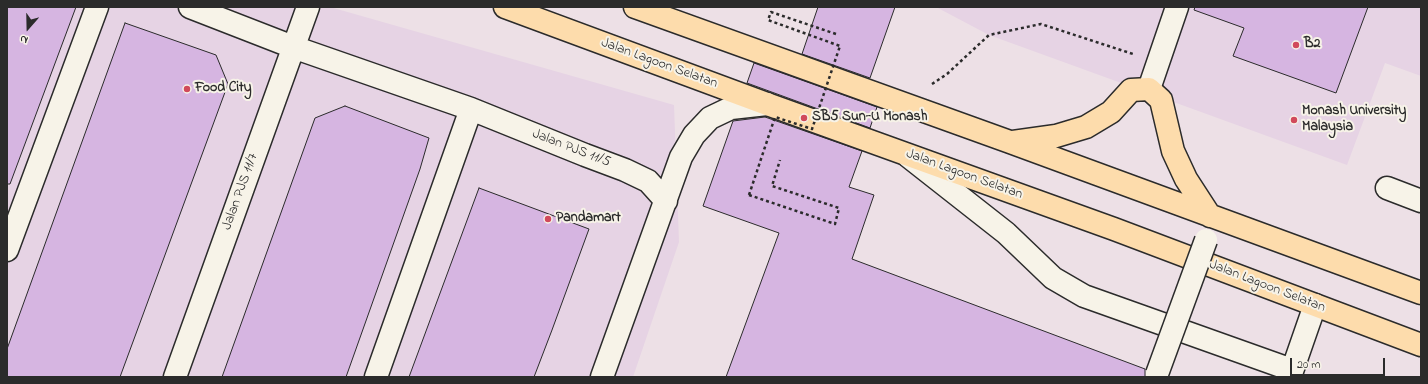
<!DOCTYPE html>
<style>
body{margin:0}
#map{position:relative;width:1428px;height:384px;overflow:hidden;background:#ede0e6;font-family:"Indie Flower",sans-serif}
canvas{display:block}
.frame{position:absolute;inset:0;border:8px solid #2b2b2b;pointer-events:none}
.north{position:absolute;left:8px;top:8px;width:40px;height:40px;-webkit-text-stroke:3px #f7f3e8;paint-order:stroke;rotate:200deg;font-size:11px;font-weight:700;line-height:16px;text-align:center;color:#2b2b2b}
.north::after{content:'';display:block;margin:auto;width:14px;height:18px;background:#2b2b2b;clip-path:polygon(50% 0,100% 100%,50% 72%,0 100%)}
.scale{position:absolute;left:1290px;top:358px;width:95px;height:18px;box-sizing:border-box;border:2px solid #2b2b2b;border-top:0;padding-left:5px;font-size:12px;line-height:14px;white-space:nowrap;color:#2b2b2b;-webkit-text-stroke:3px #f7f3e8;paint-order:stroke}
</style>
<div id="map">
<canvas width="1428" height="384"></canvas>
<div class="frame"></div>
<div class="north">N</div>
<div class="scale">20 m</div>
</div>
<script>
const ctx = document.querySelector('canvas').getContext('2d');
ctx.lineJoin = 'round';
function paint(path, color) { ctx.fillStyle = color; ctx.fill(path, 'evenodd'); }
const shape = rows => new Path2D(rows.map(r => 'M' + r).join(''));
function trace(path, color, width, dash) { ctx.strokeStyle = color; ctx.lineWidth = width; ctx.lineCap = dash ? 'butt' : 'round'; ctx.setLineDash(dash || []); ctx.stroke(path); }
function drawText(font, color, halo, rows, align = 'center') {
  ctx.font = font + ' "Indie Flower",sans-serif'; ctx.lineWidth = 4; ctx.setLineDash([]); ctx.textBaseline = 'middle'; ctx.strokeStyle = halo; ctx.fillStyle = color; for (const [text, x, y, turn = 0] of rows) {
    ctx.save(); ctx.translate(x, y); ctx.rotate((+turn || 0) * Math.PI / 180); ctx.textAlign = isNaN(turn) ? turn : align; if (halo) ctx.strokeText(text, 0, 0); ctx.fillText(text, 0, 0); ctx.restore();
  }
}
const built = shape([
 [7,7,330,7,674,105,679,242,633,377,7,377],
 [936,7,1421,7,1421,76,1385,63,1347,165,989,35]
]);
const building = shape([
 [7,7,76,7,10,184,7,184,7,7],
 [818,7,895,7,870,78,802,54,818,7],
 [1195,7,1368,7,1336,93,1233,56,1244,28,1194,10,1195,7],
 [125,23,216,55,228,84,120,377,7,377,7,349,125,23],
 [754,63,877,107,870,128,747,83,754,63],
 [345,106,429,138,420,169,346,377,222,377,315,118,345,106],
 [765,117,862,151,849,187,874,195,852,259,1145,369,1145,377,726,377,779,233,703,206,733,121,765,117],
 [479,188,589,229,552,330,534,377,409,377,479,188]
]);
const path = shape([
 [836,34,771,12,768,20,840,46],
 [932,84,947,74,989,35,1041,24,1133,54],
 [749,195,835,224,839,208,772,186,780,160]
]);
const minor = shape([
 [190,7,293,47,471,109,585,155,625,170,648,181,666,201],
 [1149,89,1177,7],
 [908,156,1006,233,1053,278,1084,296,1292,370],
 [1387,188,1421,201],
 [7,250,97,7],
 [175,377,308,7],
 [376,377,471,109],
 [602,377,681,157,694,135,710,118,731,108,767,104],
 [1290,377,1315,305]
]);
const major = shape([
 [505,7,767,104,1114,229,1421,345],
 [635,7,1010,142,1421,293],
 [1013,142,1056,136,1086,127,1111,112,1131,90,1149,89,1161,100,1173,151,1186,179,1210,216]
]);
const pathBridge = shape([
 [749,195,775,117,812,129,840,46]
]);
const minorBridge = shape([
 [1157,374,1206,240]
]);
const markers = [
 [1296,45,4,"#d1495b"],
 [187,89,4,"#d1495b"],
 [804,118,4,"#d1495b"],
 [1294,120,4,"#d1495b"],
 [548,219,4,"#d1495b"]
];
const poiNames = [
 ["B2",1304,45],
 ["Food City",195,89],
 ["Monash University",1302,112],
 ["Malaysia",1302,128],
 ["SB5 Sun-U Monash",812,118],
 ["Pandamart",556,219]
];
const streetNames = [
 ["Jalan Lagoon Selatan",659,64,20],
 ["Jalan PJS 11/5",571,149,21],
 ["Jalan Lagoon Selatan",964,175,20],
 ["Jalan PJS 11/7",241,192,-70],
 ["Jalan Lagoon Selatan",1267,287,21]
];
paint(built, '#e6d3e4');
paint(building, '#d6b5e1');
trace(building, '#2b2b2b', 1);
trace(minor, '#2b2b2b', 25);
trace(major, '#2b2b2b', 25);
trace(path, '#2b2b2b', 2.5, [3, 3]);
trace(minor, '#f7f3e8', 22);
trace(major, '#fddcac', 22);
trace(minorBridge, '#2b2b2b', 25, []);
trace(pathBridge, '#2b2b2b', 2.5, [3, 3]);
trace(minorBridge, '#f7f3e8', 22);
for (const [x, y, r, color] of markers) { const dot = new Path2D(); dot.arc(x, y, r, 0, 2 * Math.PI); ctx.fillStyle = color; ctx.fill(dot); trace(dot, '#f7f3e8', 1.5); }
drawText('bold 14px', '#2b2b2b', '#f7f3e8', poiNames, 'left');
drawText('14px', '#2b2b2b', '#f7f3e8', streetNames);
</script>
